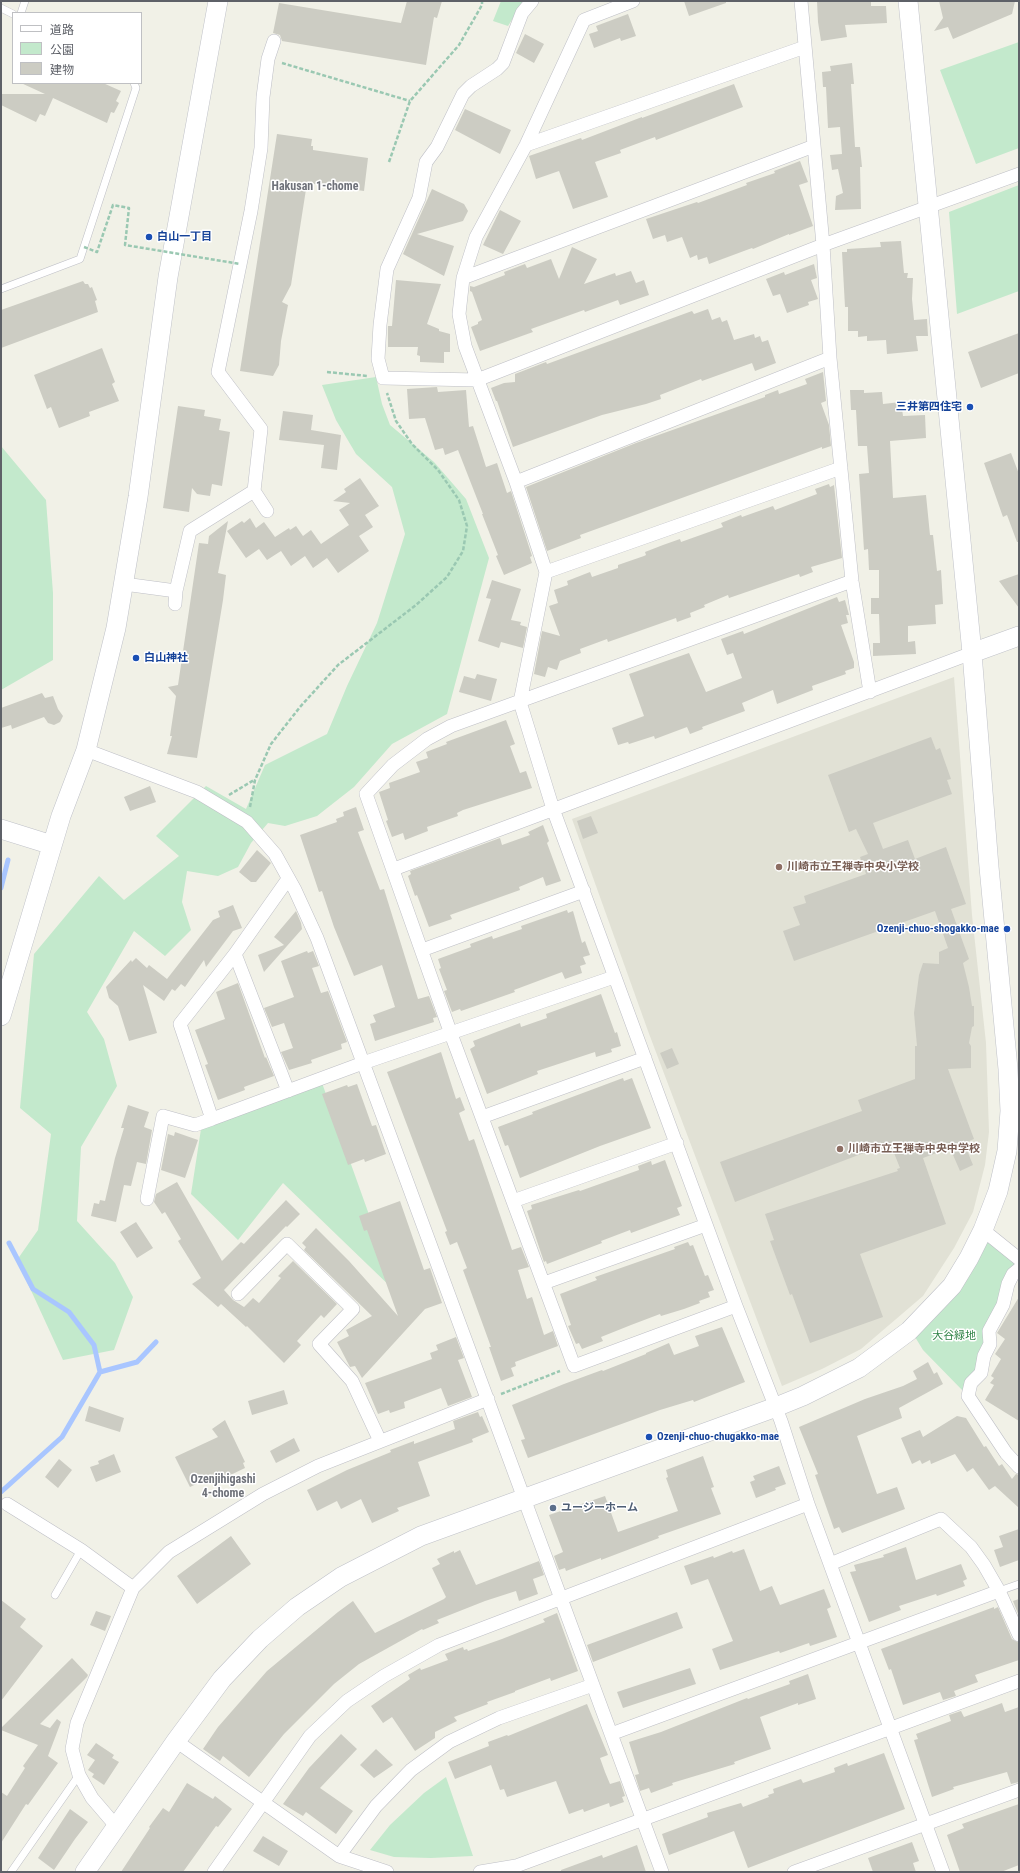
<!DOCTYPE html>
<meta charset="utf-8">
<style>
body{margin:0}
#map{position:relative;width:1020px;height:1873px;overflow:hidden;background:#f1f1e7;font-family:"Roboto Condensed","Noto Sans JP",sans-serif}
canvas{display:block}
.frame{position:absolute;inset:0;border:2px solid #5e6168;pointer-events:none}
.legend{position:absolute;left:12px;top:12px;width:130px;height:72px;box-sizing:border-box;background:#fff;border:1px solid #bfc0c3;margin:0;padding:5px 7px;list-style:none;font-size:12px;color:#5e6168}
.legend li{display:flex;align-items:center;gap:8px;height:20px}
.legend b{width:20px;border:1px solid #bfc0c3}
</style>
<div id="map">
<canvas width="1020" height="1873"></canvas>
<div class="frame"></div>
<ul class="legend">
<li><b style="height:5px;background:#fff"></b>道路</li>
<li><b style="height:11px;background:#c3e9cc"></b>公園</li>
<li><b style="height:11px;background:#ccccc3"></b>建物</li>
</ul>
</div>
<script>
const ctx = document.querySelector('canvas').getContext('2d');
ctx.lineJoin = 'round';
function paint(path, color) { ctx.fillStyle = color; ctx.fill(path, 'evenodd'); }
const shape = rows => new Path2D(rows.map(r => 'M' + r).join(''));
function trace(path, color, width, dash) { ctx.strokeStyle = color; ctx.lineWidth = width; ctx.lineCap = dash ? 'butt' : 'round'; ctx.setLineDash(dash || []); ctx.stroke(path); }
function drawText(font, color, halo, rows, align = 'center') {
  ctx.font = font + ' "Roboto Condensed","Noto Sans JP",sans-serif'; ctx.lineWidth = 3; ctx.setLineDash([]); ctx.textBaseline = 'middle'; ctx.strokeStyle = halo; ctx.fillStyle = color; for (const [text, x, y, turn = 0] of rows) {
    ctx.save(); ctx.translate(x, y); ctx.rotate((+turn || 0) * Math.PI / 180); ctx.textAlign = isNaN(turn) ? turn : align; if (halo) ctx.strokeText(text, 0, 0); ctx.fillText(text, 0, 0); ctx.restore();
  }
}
const education = shape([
 [954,677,972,915,986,1043,989,1132,985,1165,973,1212,954,1248,923,1296,861,1349,822,1369,782,1386,648,1031,572,819]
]);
const green = shape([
 [501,1,524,1,508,26,493,21],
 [1019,42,1019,148,976,164,940,70],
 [1019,185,1019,291,957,314,949,212],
 [376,377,382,404,390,425,434,462,466,499,489,558,447,714,392,744,354,787,317,816,285,826,268,823,251,843,238,867,218,876,187,871,182,902,191,930,165,956,134,931,87,1012,104,1039,117,1086,81,1147,77,1221,115,1263,133,1297,114,1350,63,1360,17,1260,38,1230,51,1134,20,1108,34,954,99,876,124,900,179,856,156,836,206,786,246,809,265,765,327,734,347,686,377,623,405,534,392,487,356,454,336,420,322,385],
 [1,446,46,500,53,593,53,660,1,690],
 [322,1083,397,1293,283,1183,238,1240,191,1194,201,1129],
 [984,1234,1019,1260,977,1371,964,1392,923,1350,912,1332],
 [446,1777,473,1856,431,1858,394,1857,370,1850,390,1825,424,1793]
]);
const stream = shape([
 [1,888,8,860],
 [100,1372,137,1362,156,1342],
 [1,1492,62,1437,100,1372,94,1345,69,1312,33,1289,9,1243]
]);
const building = shape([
 [407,1,442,1,437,18,434,17,426,65,282,41,280,35,273,33,279,3,401,23],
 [684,1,726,1,726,3,689,16],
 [817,1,871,1,871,6,886,6,887,23,845,25,847,37,821,41,818,22],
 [939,1,1015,1,1012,14,953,39,948,27,934,31,943,18],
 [628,14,636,36,621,41,620,38,594,48,589,34,598,31,596,26],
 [525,34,544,44,534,63,516,53],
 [852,63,854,84,851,84,855,147,860,147,862,167,860,167,861,209,835,210,836,196,843,193,838,169,832,170,830,155,842,154,840,127,828,128,826,87,823,87,822,72,831,71,830,66],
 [21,83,103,83,121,91,116,101,119,103,114,113,111,112,107,123,53,98,45,116,40,114,36,122,1,105,1,94,45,94],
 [734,84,743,107,656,140,655,137,620,150,621,153,595,162,608,197,573,209,559,171,536,179,529,156,581,138,582,140,642,117,642,118],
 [465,109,511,130,500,154,455,130],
 [277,134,312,139,311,146,313,146,313,150,368,158,364,191,307,183,291,285,282,302,288,305,281,341,279,365,273,376,240,371],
 [800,161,808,182,799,185,813,226,789,235,789,234,753,249,752,248,709,264,707,257,698,260,697,255,690,258,682,237,667,242,665,235,653,239,646,219,697,202,698,203,747,185,746,183,775,173,774,171],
 [432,189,464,204,468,211,463,221,417,234,454,246,444,276,403,254],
 [500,210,521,221,503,254,483,245],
 [901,241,904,273,908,273,907,278,913,278,912,299,914,320,927,319,928,336,916,336,918,351,887,354,886,340,867,341,867,336,858,337,858,331,848,331,848,307,845,307,842,252,847,252,847,249,881,247,880,242],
 [572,247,597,259,584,284,615,273,616,276,631,271,636,283,644,280,649,295,620,305,618,300,585,312,584,310,531,329,533,332,480,351,471,327,478,324,478,322,482,320,472,292,470,291,470,286,474,287,505,275,504,272,525,264,527,268,551,259,559,279],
 [814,264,817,278,811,280,818,299,808,302,809,305,787,313,780,294,773,296,766,279,784,272,785,275],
 [396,280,441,284,427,324,439,329,439,331,450,334,450,352,444,352,444,363,420,362,420,356,417,355,418,347,388,347,388,326,392,326],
 [83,281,85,284,88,284,90,288,92,287,97,300,95,301,98,312,1,348,1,310],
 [708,309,712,320,720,317,722,322,727,320,734,340,754,334,755,338,760,336,762,342,768,340,776,363,755,371,752,363,702,381,701,379,660,395,661,399,646,404,602,415,513,447,497,401,496,401,491,388,504,383,515,382,515,374,546,362,547,364,692,311,694,314],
 [1019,333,1019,373,981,388,968,352],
 [102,348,115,382,112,384,119,401,89,412,90,416,59,428,51,407,47,409,34,375],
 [823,372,826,401,821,403,829,425,831,446,822,449,822,447,580,535,581,538,547,551,526,487,636,443,765,397,765,395,778,390,779,394,807,384,805,379],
 [437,387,438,392,466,390,469,427,473,426,486,467,497,463,507,493,511,491,532,556,530,557,532,563,504,575,496,556,498,555,482,514,483,514,458,450,445,455,443,448,435,450,425,418,409,419,407,389],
 [850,390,864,390,864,393,882,392,883,404,901,402,903,416,925,415,926,438,890,441,893,498,926,495,930,535,933,535,937,571,941,570,943,604,935,605,936,624,908,626,908,642,915,641,916,654,873,656,873,643,880,643,879,614,871,614,871,598,879,598,879,570,869,570,868,549,864,550,859,474,869,473,867,446,858,446,856,410,851,410],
 [178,406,205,410,204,416,221,419,219,430,230,432,222,486,212,484,210,496,197,494,192,488,189,512,163,508],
 [283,411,313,415,311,430,341,435,337,470,321,468,324,445,279,440],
 [1011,453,1019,474,1019,542,1017,542,1007,515,1003,517,984,463],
 [360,478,379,506,365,515,373,527,359,536,369,551,338,573,327,558,313,568,305,556,291,566,281,551,267,560,259,549,246,558,227,531,242,521,244,523,250,518,256,528,264,522,275,537,289,528,290,530,296,526,303,536,311,530,321,544,349,525,339,510,350,503,333,501,346,492,344,489],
 [829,484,830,487,834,485,842,558,811,567,813,572,800,577,799,574,729,598,728,595,704,605,705,607,690,613,691,617,677,622,676,618,608,642,607,639,580,649,581,653,560,661,557,670,548,667,545,677,534,674,542,631,560,636,549,606,558,603,554,590,568,585,567,581,590,572,592,577,618,568,618,565,644,556,646,555,645,552,663,545,680,539,681,542,723,527,721,523,741,515,742,517,773,506,775,510,817,494,815,489],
 [228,521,218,573,226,575,223,600,197,758,167,754,172,736,170,736,176,696,168,687,178,685,199,543,208,544,209,536],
 [1019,574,1019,608,999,581],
 [492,580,521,589,511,620,521,622,520,625,527,627,523,648,501,642,499,648,478,641,491,599,486,598],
 [837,597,839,602,845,600,849,615,846,615,848,623,841,625,854,662,854,668,845,671,846,674,812,686,813,690,777,704,773,690,742,703,745,711,702,727,703,729,690,734,687,727,655,739,654,736,629,744,628,742,618,745,612,728,644,716,629,674,689,653,706,692,742,678,733,653,727,655,721,639,743,631,744,634],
 [477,674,497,679,491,701,459,692,464,676,475,679],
 [42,693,45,698,53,696,58,709,63,716,60,722,54,725,48,723,44,717,12,729,11,725,1,728,1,708],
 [506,720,515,744,510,746,520,773,526,771,532,788,463,810,457,813,458,816,427,827,428,831,405,840,403,833,392,837,386,821,388,820,379,792,390,788,389,783,420,772,416,762,428,758,426,752,447,744,446,742],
 [931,737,936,750,940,748,951,779,947,780,952,794,873,823,883,849,908,840,915,859,946,847,966,904,951,909,969,959,963,963,969,987,972,1006,974,1006,974,1026,972,1027,969,1043,971,1046,971,1068,948,1069,974,1139,964,1143,973,1165,960,1171,950,1148,923,1158,946,1224,860,1254,883,1317,810,1343,792,1294,790,1295,770,1241,774,1240,765,1214,898,1171,897,1169,900,1168,890,1143,735,1202,720,1162,862,1111,858,1100,915,1079,915,1046,917,1046,914,1013,919,975,923,963,939,964,939,952,948,948,935,911,794,961,783,931,800,925,793,907,806,903,804,896,866,874,860,857,868,854,856,829,849,832,828,775],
 [150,786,156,802,130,811,124,797],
 [356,807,364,830,358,832,380,890,384,889,418,999,429,996,437,1017,433,1018,434,1022,375,1041,370,1024,376,1022,373,1015,395,1007,382,965,354,976,334,927,322,891,319,892,300,835,337,822,336,819,344,816,343,812],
 [591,816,598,833,583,839,577,821],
 [543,825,549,841,547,843,561,881,546,886,543,877,519,887,520,890,450,915,452,919,429,927,417,895,415,896,408,876,411,874,410,871,500,838,502,845,530,835,528,832],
 [257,850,271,863,256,882,251,882,239,872],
 [233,905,242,928,233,931,206,967,204,960,185,987,181,984,175,991,172,989,164,1001,143,985,157,1033,129,1041,118,1006,109,998,106,987,131,960,132,962,136,958,147,968,149,965,167,979,213,920,220,917,218,911],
 [567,910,568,913,573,911,582,943,585,941,590,955,583,957,586,964,580,966,582,973,565,979,562,972,514,990,515,992,461,1011,460,1009,452,1012,444,991,447,990,439,969,441,968,438,959,471,947,470,944,492,936,493,939,522,929,521,926],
 [296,911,301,923,302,929,264,972,258,955,284,945,274,937],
 [307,951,308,953,313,951,319,966,312,968,321,993,328,991,347,1042,341,1044,342,1049,311,1060,312,1063,289,1070,281,1052,293,1048,284,1023,272,1027,264,1008,294,997,281,961],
 [238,983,265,1058,266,1057,274,1076,244,1087,245,1090,218,1100,205,1065,208,1064,195,1030,225,1019,216,992],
 [601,994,615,1033,617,1032,621,1046,611,1049,612,1052,596,1057,595,1052,537,1071,538,1074,487,1094,470,1049,475,1046,473,1041,520,1023,521,1027,547,1018,546,1014],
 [672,1048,679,1064,667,1069,660,1053],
 [441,1052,456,1099,460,1097,465,1110,459,1113,469,1141,474,1139,512,1250,521,1247,529,1267,518,1270,527,1299,532,1297,544,1335,553,1331,558,1346,515,1362,516,1366,511,1368,514,1376,501,1381,489,1347,491,1347,463,1270,467,1268,457,1242,450,1245,445,1232,447,1231,387,1072],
 [623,1078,624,1081,632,1078,651,1128,600,1146,520,1178,508,1145,505,1146,498,1127,533,1114,532,1112],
 [357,1084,372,1126,376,1125,386,1154,365,1162,364,1159,348,1165,322,1094,347,1085,348,1087],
 [128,1105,149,1112,144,1127,152,1130,146,1164,137,1162,131,1186,124,1185,116,1222,91,1216,94,1203,99,1204,100,1200,105,1201,115,1158,124,1128,121,1128],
 [175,1132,198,1140,185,1178,161,1170,168,1134,174,1136],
 [665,1160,682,1206,677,1208,680,1215,631,1233,630,1230,601,1241,602,1243,547,1264,546,1261,544,1262,527,1211,532,1209,531,1205,579,1190,580,1191,639,1170,638,1166,651,1161,652,1165],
 [177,1182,222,1261,241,1242,244,1244,286,1200,300,1214,287,1227,286,1226,224,1290,233,1300,244,1307,253,1298,259,1303,281,1278,278,1276,293,1261,337,1304,324,1318,321,1315,297,1341,301,1345,284,1363,247,1326,246,1327,221,1304,218,1307,192,1284,201,1278,178,1241,181,1239,165,1212,162,1214,154,1202,156,1194],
 [400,1201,424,1270,430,1268,442,1303,425,1309,362,1378,355,1366,350,1367,337,1342,349,1336,346,1330,372,1316,304,1250,306,1247,302,1243,316,1228,349,1261,398,1316,367,1230,364,1231,359,1216],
 [136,1222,153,1248,137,1258,120,1232],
 [688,1242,690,1246,693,1245,705,1276,708,1275,714,1290,708,1292,710,1297,699,1301,700,1303,684,1309,661,1316,660,1314,631,1325,601,1337,603,1341,582,1349,579,1343,576,1344,568,1326,571,1325,560,1294,597,1280,595,1277,675,1249,674,1247],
 [1019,1297,1019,1421,985,1400,994,1385,990,1383,994,1378,991,1376,1001,1359,995,1354,1005,1339,997,1333],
 [722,1327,745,1382,694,1402,693,1400,660,1410,528,1458,521,1440,525,1439,512,1405,564,1384,602,1370,603,1371,646,1354,646,1353,669,1343,674,1355,699,1346,695,1336],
 [456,1337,464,1358,458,1360,472,1397,448,1406,441,1388,404,1402,405,1408,390,1413,389,1410,378,1414,365,1383,432,1359,430,1353,438,1350,436,1345],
 [928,1362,934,1374,937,1372,943,1384,899,1408,902,1418,857,1436,877,1494,897,1487,905,1509,842,1533,839,1527,834,1529,815,1475,818,1474,799,1427,865,1399,903,1386,917,1379,913,1371],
 [284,1390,288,1404,252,1415,248,1401],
 [89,1406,124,1418,120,1432,85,1421],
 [478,1412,480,1417,482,1416,489,1432,472,1439,473,1442,418,1462,430,1496,397,1508,399,1511,372,1523,361,1499,341,1509,337,1501,317,1511,307,1490,347,1470,391,1452,390,1450,414,1441,414,1444,455,1429,453,1421],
 [957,1416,966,1418,984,1447,986,1446,999,1466,1002,1464,1012,1479,1016,1474,1019,1475,1019,1508,995,1486,989,1490,973,1468,967,1472,955,1454,931,1464,930,1460,922,1464,920,1460,912,1464,901,1438,920,1430,923,1437],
 [225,1420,245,1462,243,1463,245,1468,218,1481,215,1475,190,1487,175,1457,218,1437,212,1429],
 [294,1438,300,1451,276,1463,270,1451],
 [114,1454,121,1472,96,1482,90,1467,99,1464,98,1461],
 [703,1456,714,1487,711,1488,721,1514,658,1536,659,1538,601,1560,601,1558,566,1571,565,1568,559,1570,554,1556,563,1552,549,1515,605,1496,618,1532,678,1511,666,1478,668,1477,666,1470],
 [59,1459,72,1470,58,1488,45,1477],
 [779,1466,786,1484,775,1488,776,1490,756,1498,750,1482,755,1480,753,1476],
 [1019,1529,1019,1560,1000,1567,994,1550,1003,1547,999,1536],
 [231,1536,251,1564,197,1604,177,1576],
 [906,1547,916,1580,961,1564,967,1579,963,1581,965,1586,937,1596,936,1594,899,1606,901,1610,869,1622,850,1572,856,1571,854,1565,884,1557,883,1555],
 [744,1549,760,1591,772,1586,780,1605,824,1589,831,1607,827,1609,837,1637,810,1646,809,1643,780,1653,779,1651,720,1670,712,1649,733,1641,708,1579,691,1585,684,1566,713,1556,714,1558,732,1551,733,1553],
 [460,1550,476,1585,539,1561,544,1575,533,1579,538,1594,519,1601,516,1591,485,1601,437,1620,439,1623,423,1630,422,1629,359,1664,334,1684,284,1734,249,1777,223,1756,220,1761,203,1749,218,1727,267,1671,338,1612,353,1601,375,1633,444,1599,446,1597,432,1568,440,1564,437,1559,454,1551,454,1553],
 [1019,1599,1019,1616,1013,1601],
 [1,1600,26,1619,20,1627,43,1646,1,1701],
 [994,1607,994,1609,998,1607,1012,1639,1019,1643,1019,1660,975,1675,978,1682,954,1691,956,1696,943,1700,940,1692,903,1705,891,1669,889,1670,881,1649],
 [96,1611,111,1616,105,1631,90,1625],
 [677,1612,683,1628,593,1662,587,1645],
 [557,1613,578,1671,551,1681,550,1678,515,1691,515,1692,487,1702,488,1704,454,1717,457,1721,435,1732,435,1738,415,1751,392,1717,383,1723,371,1706,410,1679,408,1675,420,1668,421,1670,448,1660,445,1654,463,1647,464,1650,467,1649,468,1651,502,1639,545,1622,543,1619],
 [72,1658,88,1675,87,1677,40,1724,50,1728,57,1719,61,1722,48,1756,58,1763,28,1805,26,1804,1,1843,1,1792,7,1796,25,1768,23,1766,38,1745,1,1730,1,1728],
 [690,1668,696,1684,623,1708,617,1692],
 [808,1674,816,1699,798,1705,798,1703,760,1717,771,1749,734,1762,735,1764,672,1783,673,1785,651,1793,649,1788,640,1791,635,1775,639,1774,629,1742,661,1732,747,1698,748,1699,790,1684,789,1681],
 [1002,1703,1005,1712,1019,1707,1019,1782,1011,1784,1007,1772,953,1787,954,1789,932,1797,914,1740,918,1739,916,1734,951,1721,949,1715,961,1711,964,1717],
 [587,1704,608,1755,600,1758,605,1772,610,1784,620,1781,625,1796,622,1797,624,1802,610,1807,609,1803,584,1812,583,1809,569,1814,556,1781,507,1797,504,1789,500,1790,491,1765,455,1779,448,1762,489,1746,488,1742,507,1735,508,1736],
 [341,1734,357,1749,320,1788,353,1811,336,1834,306,1812,303,1816,283,1804,309,1768],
 [96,1743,114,1755,112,1758,119,1762,104,1785,92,1777,94,1774,88,1770,95,1760,87,1755],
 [376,1749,393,1765,374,1778,360,1765],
 [884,1753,905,1809,748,1868,734,1831,669,1855,662,1834,708,1817,707,1813,741,1803,743,1807,769,1797,768,1795,774,1793,773,1789,801,1779,803,1783,835,1772,834,1768,847,1763,848,1766],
 [187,1783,213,1799,215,1796,232,1809,218,1827,216,1826,183,1872,121,1872,150,1828,149,1827,163,1808,169,1812],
 [1019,1804,1019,1865,1001,1872,960,1872,947,1835,964,1828,962,1824],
 [70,1809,88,1822,75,1839,54,1870,38,1858],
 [263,1836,288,1851,279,1866,253,1851],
 [912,1842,919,1861,913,1863,916,1872,873,1872,868,1858],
 [637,1845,646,1872,561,1872,561,1870,602,1855,603,1858]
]);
const path = shape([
 [282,63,410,101],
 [389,162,410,101,459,45,482,5,482,1],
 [327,372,368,376],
 [229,795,254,780],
 [250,807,255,780,271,744,300,707,338,665,416,605,447,577,463,551,467,526,459,500,438,470,412,444,396,421,387,393],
 [501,1394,560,1371]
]);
const lane = shape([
 [1,8,13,14],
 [21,13,25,1],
 [1,289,80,259,136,88,134,83],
 [999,1591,1019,1584],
 [55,1595,81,1550],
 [11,1872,79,1775]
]);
const street = shape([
 [532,1,522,13,503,63,497,69,471,86,463,94,437,147,426,162,419,198,387,269,380,325,378,359,383,378,477,380,823,245,1019,174],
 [633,1,584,20,526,145,476,237,463,278,459,314,465,346,516,482,546,572,520,702,553,809,736,1306,781,1421,808,1504,943,1872],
 [801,1,823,245,830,358,852,581,870,692],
 [526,145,805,47],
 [463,278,814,146],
 [516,482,830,358],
 [267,511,254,491,261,429,218,372,251,211,261,148,263,97,268,59,274,41],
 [546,572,841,468],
 [124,584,176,591],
 [175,604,176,591,190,531,254,491],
 [86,750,197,792,247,822,275,854,295,890,317,938,662,1872],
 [394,869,972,653],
 [288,879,235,954,180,1024,212,1119,363,1063,614,977],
 [422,950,584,891],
 [235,954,288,1091],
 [482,1117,645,1058],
 [147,1199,163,1116,195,1125,212,1119],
 [513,1201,677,1143],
 [983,1230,1019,1259],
 [1019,1269,1013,1274,1008,1284,1003,1305,989,1331,990,1344,984,1356,981,1373,971,1383,968,1396,1006,1453,1019,1467],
 [544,1283,706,1225],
 [238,1294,287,1244,353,1309,319,1344,352,1381,380,1441],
 [736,1306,574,1366,451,1034,366,794,393,765,427,739,451,726,852,581],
 [7,1504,81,1550,133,1588],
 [830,1564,941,1519,971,1547,984,1565,999,1591,1019,1635],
 [611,1734,999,1591],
 [176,1741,339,1856,387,1872],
 [116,1826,92,1798,79,1775,72,1749,77,1723,133,1588,169,1552,263,1494,318,1466,488,1399],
 [339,1856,376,1806,411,1770,449,1742,499,1718,593,1685],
 [214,1872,310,1736,347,1701,384,1676,439,1645,808,1504],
 [480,1872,516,1866,1019,1681],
 [794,1872,1019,1790]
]);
const secondary = shape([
 [972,653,1019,636],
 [1,829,52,845],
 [1,1016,61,816,86,750,116,628,138,497,168,277,218,1],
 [85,1872,176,1741,222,1679,260,1639,297,1607,341,1577,421,1536,776,1407,803,1396,859,1368,909,1331,952,1286,969,1258,983,1230,998,1191,1007,1151,1010,1111,1008,1069,989,867,972,653,908,1]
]);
const pathBridge = shape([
 [84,247,97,252,113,205,129,208,125,245,240,264]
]);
const markers = [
 [149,237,4,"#1a4fb4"],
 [970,407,4,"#1a4fb4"],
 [136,658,4,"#1a4fb4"],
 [779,867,4,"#8d6e63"],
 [1007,929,4,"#1a4fb4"],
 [840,1149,4,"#8d6e63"],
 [649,1437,4,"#1a4fb4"],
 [553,1508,4,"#5c6f8a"]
];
const transitNames = [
 ["白山一丁目",157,237],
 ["三井第四住宅",962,407,"right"],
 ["白山神社",144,658],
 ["Ozenji-chuo-shogakko-mae",999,929,"right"],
 ["Ozenji-chuo-chugakko-mae",657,1437]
];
const educationNames = [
 ["川崎市立王禅寺中央小学校",787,867],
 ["川崎市立王禅寺中央中学校",848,1149]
];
const parkNames = [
 ["大谷緑地",954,1336]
];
const serviceNames = [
 ["ユージーホーム",561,1508]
];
const neighbourhoodNames = [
 ["Hakusan 1-chome",315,187],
 ["Ozenjihigashi",223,1480],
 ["4-chome",223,1494]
];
paint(education, '#e1e1d5');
paint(green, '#c3e9cc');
trace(stream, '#a9c6ff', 5);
paint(building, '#ccccc3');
trace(lane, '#bebfc6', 8);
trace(street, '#bebfc6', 14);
trace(secondary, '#bfc1c8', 20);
trace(path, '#9ac8b2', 2.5, [4, 2]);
trace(lane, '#fff', 7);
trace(street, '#fff', 13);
trace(secondary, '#fff', 19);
trace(pathBridge, '#9ac8b2', 2.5, [4, 2]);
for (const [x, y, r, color] of markers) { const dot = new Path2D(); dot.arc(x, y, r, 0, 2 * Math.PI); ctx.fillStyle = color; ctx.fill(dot); trace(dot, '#fff', 1.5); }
drawText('bold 11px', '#164399', '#fff', transitNames, 'left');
drawText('bold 11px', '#785e54', '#fff', educationNames, 'left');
drawText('11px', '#318448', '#fff', parkNames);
drawText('bold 11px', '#4e5e75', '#fff', serviceNames, 'left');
drawText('bold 12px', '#6f727a', '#fff', neighbourhoodNames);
</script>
